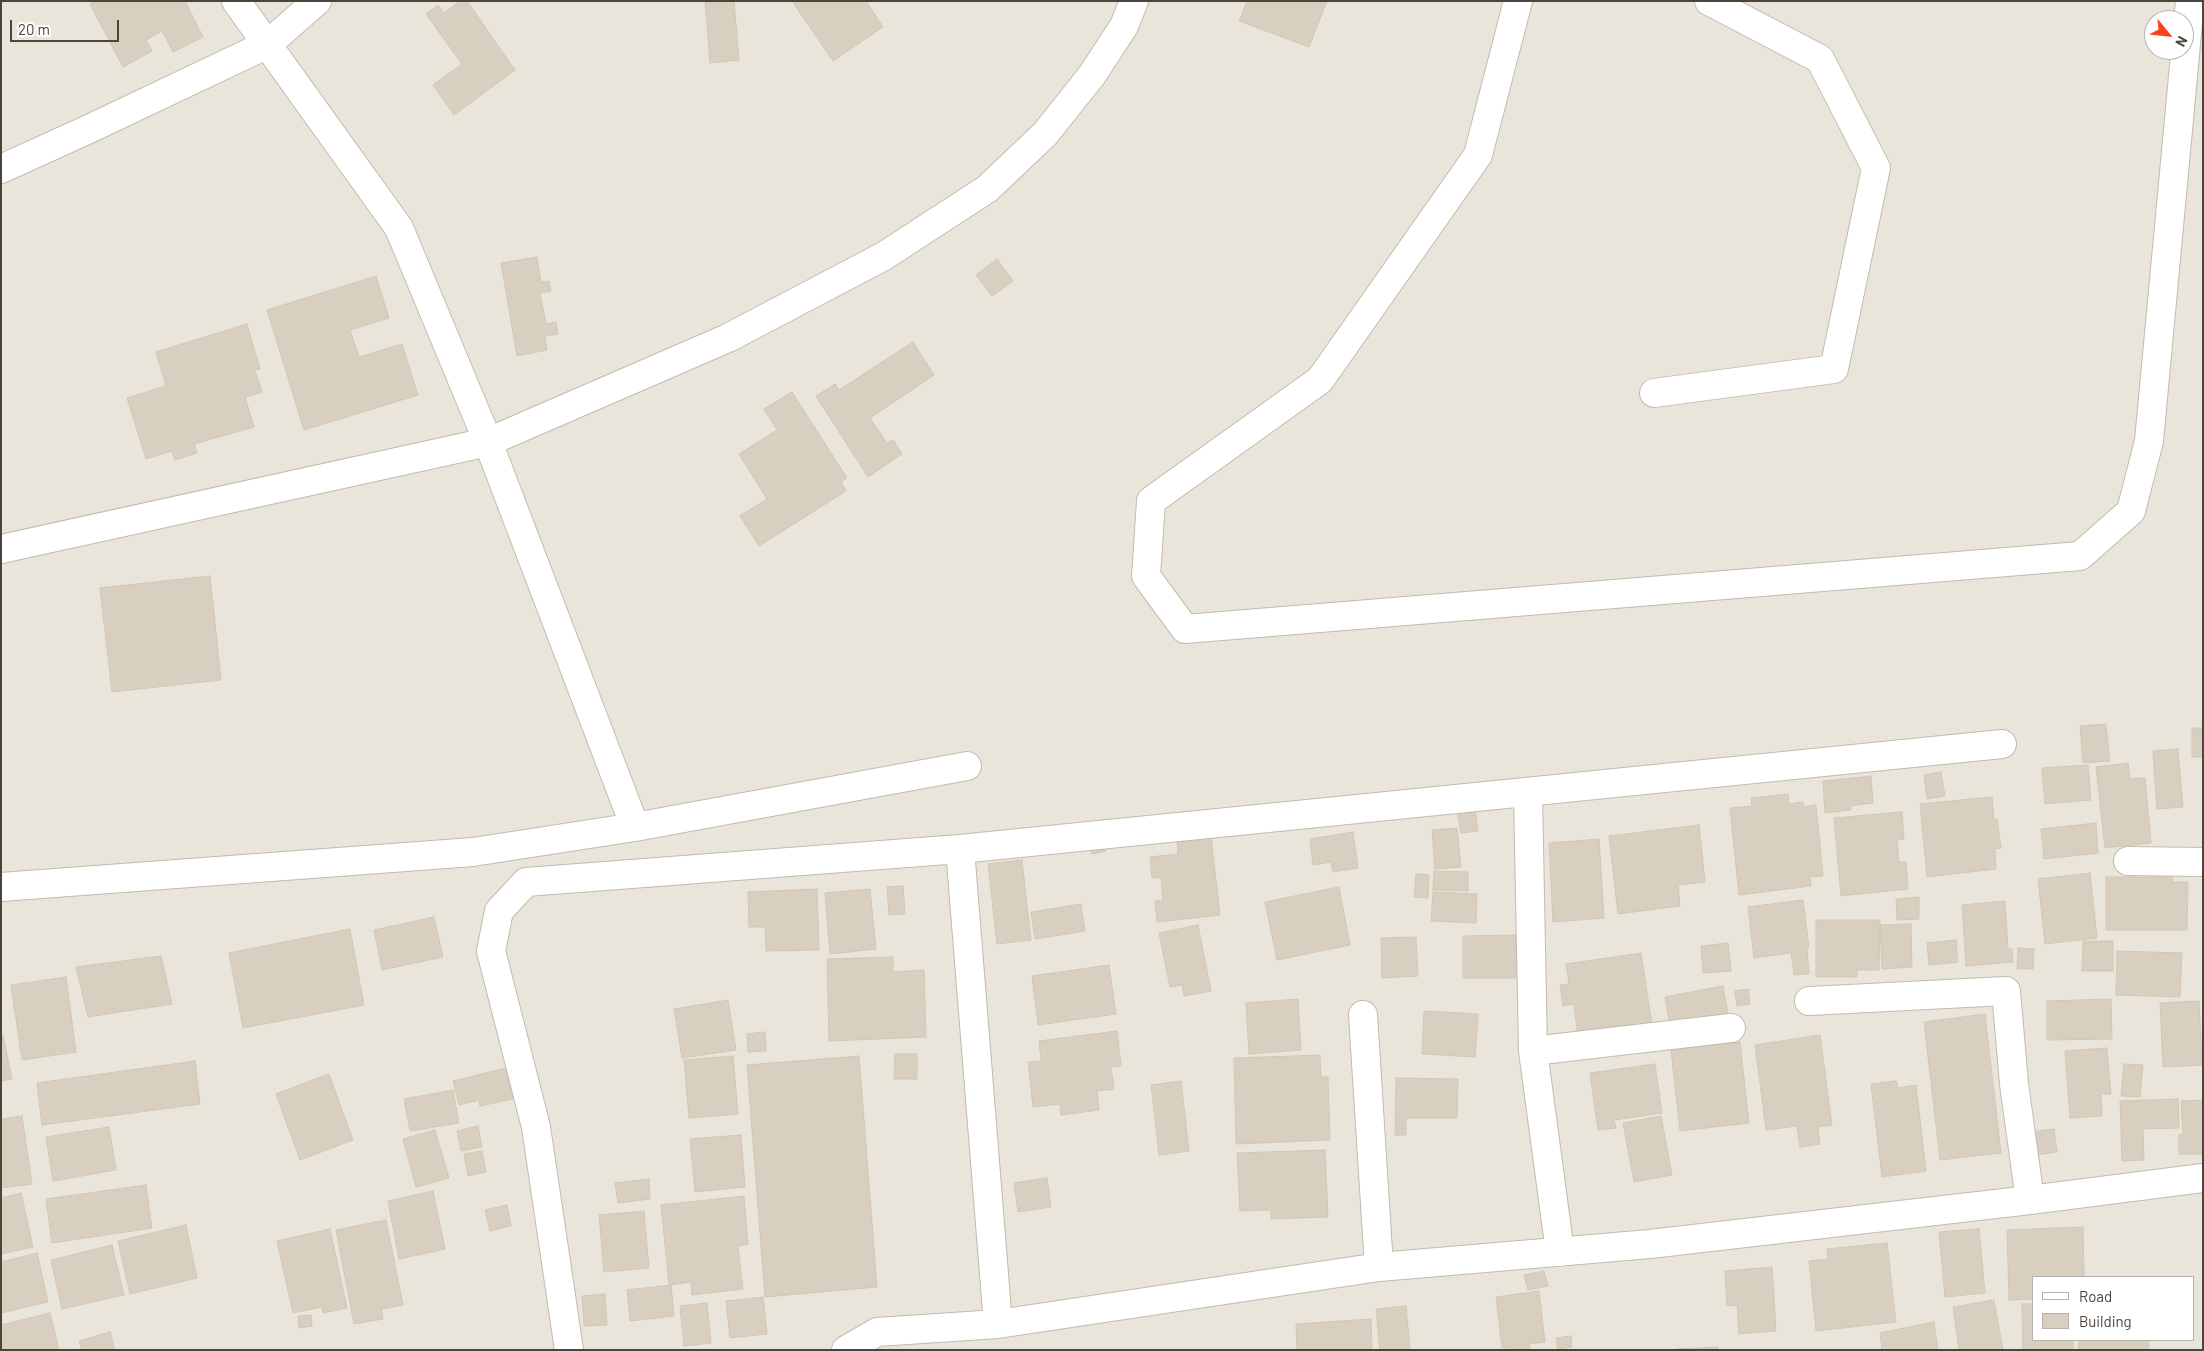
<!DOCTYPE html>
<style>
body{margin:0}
#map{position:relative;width:2204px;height:1351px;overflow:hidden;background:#f6f3ec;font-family:Barlow,sans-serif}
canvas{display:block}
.frame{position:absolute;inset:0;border:2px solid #4b4439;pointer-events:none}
.legend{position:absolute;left:2032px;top:1276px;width:162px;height:65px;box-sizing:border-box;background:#fff;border:1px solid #b7b4b0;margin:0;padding:6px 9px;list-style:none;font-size:15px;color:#4b4439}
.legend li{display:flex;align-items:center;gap:10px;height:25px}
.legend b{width:25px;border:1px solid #b7b4b0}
.north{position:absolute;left:2144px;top:10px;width:50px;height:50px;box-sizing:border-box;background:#fff;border:1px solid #b7b4b0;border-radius:50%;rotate:118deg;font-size:14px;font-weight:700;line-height:20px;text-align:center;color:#4b4439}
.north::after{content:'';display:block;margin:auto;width:18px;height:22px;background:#fc3f1d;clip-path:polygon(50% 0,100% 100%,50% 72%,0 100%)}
.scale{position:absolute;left:10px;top:20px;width:109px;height:22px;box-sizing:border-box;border:2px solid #4b4439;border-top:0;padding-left:6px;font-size:15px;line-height:18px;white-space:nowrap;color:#4b4439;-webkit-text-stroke:4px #fff;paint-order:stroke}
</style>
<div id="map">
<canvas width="2204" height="1351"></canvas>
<div class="frame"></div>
<ul class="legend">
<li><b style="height:6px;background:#fff"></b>Road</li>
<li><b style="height:14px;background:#d8cfc1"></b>Building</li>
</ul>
<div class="north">N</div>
<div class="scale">20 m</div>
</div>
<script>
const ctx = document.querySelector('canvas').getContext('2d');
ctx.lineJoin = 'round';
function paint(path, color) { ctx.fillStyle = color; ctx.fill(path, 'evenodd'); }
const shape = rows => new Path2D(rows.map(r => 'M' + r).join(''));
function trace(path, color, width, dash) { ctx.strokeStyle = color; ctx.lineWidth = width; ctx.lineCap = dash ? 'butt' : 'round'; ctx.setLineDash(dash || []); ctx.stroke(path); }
const residential = shape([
 [1,1,2203,1,2203,1350,1,1350],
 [2154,20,2184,20,2184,50,2154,50],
 [2033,1277,2193,1277,2193,1340,2033,1340]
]);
const building = shape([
 [96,1,185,1,203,37,173,52,162,31,146,40,152,51,123,67,90,4,96,1],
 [460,1,467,1,515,70,454,115,433,85,462,64,426,14,438,5,444,13,460,1],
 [705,1,734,1,739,60,710,63,705,1],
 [792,1,866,1,883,27,833,61,792,1],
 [1247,1,1327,1,1309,47,1239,21,1247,1],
 [537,257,541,282,549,281,551,291,540,293,546,324,556,322,558,334,545,336,547,350,517,356,501,263,537,257],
 [997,259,1013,281,992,296,976,275,997,259],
 [376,276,389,318,350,330,359,357,402,344,418,395,304,430,267,310,376,276],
 [247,324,260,369,255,370,262,392,245,397,254,427,194,444,197,453,175,460,172,451,146,459,127,398,166,386,156,352,247,324],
 [913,342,934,375,870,418,887,443,893,440,902,454,868,477,816,396,835,384,839,390,913,342],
 [792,392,847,478,841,482,846,491,759,546,740,516,767,499,739,454,777,430,764,409,792,392],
 [210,576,221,680,112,692,100,588,210,576],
 [2106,724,2110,761,2083,763,2080,726,2106,724],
 [2192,728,2203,728,2203,757,2192,757,2192,728],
 [2178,749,2183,807,2157,809,2153,751,2178,749],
 [2128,763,2130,779,2145,778,2151,843,2105,848,2096,767,2128,763],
 [2088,765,2091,800,2045,804,2042,768,2088,765],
 [1941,772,1945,796,1927,799,1924,775,1941,772],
 [1871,776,1873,803,1850,806,1851,810,1825,813,1823,781,1871,776],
 [1788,794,1789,804,1803,802,1803,807,1816,805,1823,876,1810,877,1811,886,1739,895,1730,808,1752,806,1751,798,1788,794],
 [1992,797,1994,820,1997,819,2001,848,1995,849,1996,869,1927,877,1920,804,1992,797],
 [1475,809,1478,831,1461,833,1457,811,1475,809],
 [1902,812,1904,839,1897,840,1899,862,1906,862,1908,889,1841,896,1834,818,1902,812],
 [2096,823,2098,853,2044,859,2041,829,2096,823],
 [1699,825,1705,882,1678,885,1680,906,1618,914,1609,836,1699,825],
 [1457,828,1461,867,1435,869,1432,830,1457,828],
 [1353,832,1358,868,1333,872,1331,862,1313,865,1310,839,1353,832],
 [1104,837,1106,851,1092,854,1090,840,1104,837],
 [1211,837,1220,915,1157,922,1155,901,1163,900,1161,877,1152,878,1150,857,1178,854,1177,841,1211,837],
 [1599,839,1604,918,1553,922,1549,843,1599,839],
 [1022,860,1031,940,997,944,988,864,1022,860],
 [1434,871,1468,872,1468,891,1433,890,1434,871],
 [2090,873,2097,938,2045,944,2038,879,2090,873],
 [1416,874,1429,875,1428,898,1414,897,1416,874],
 [2106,877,2172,877,2173,882,2188,882,2187,930,2106,930,2106,877],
 [903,886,905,914,889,915,887,887,903,886],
 [1339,887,1350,945,1277,960,1265,902,1339,887],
 [817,889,819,950,766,951,765,927,749,927,748,892,817,889],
 [870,889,876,949,830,954,825,893,870,889],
 [1433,892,1477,894,1476,923,1431,921,1433,892],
 [1919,897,1919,919,1897,920,1896,899,1919,897],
 [1803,900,1809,948,1807,948,1809,974,1794,975,1791,953,1754,958,1748,907,1803,900],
 [2005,901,2008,949,2012,949,2013,962,1966,966,1962,905,2005,901],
 [1081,904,1085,931,1035,939,1031,912,1081,904],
 [434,917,443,957,382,970,374,930,434,917],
 [1816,920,1880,920,1879,970,1857,970,1857,977,1816,977,1816,920],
 [1911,924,1912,967,1882,969,1880,925,1911,924],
 [1198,925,1211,991,1184,996,1182,985,1170,987,1159,933,1198,925],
 [350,929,364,1005,243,1028,229,953,350,929],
 [1516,935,1516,978,1463,978,1463,936,1516,935],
 [1416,937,1418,976,1382,978,1381,938,1416,937],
 [1956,940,1958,962,1929,965,1927,943,1956,940],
 [2083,941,2113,941,2113,971,2082,971,2083,941],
 [1728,943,1731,971,1703,973,1701,946,1728,943],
 [2018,948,2034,949,2033,969,2017,969,2018,948],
 [2117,951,2182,953,2180,997,2116,995,2117,951],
 [1641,953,1652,1025,1578,1036,1574,1004,1563,1006,1560,985,1569,984,1566,964,1641,953],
 [161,956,172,1004,88,1017,76,967,161,956],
 [893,957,893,972,924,970,926,1037,829,1041,827,959,893,957],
 [1109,965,1116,1014,1038,1025,1032,976,1109,965],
 [66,977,76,1052,22,1060,11,985,66,977],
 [1723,986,1729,1020,1671,1031,1665,997,1723,986],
 [1748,989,1750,1004,1737,1006,1735,991,1748,989],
 [1298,999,1301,1050,1249,1054,1246,1003,1298,999],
 [2111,999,2112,1039,2047,1040,2047,1001,2111,999],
 [728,1000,736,1050,682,1058,674,1009,728,1000],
 [2199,1001,2202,1065,2163,1067,2160,1003,2199,1001],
 [1424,1011,1478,1014,1475,1057,1422,1054,1424,1011],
 [1985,1014,2001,1153,1940,1160,1924,1022,1985,1014],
 [1117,1031,1121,1066,1111,1067,1114,1089,1097,1091,1099,1110,1061,1115,1060,1104,1033,1107,1028,1062,1041,1061,1039,1041,1117,1031],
 [765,1032,766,1051,748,1052,747,1034,765,1032],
 [1,1035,3,1035,12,1079,1,1081,1,1035],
 [1820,1035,1832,1125,1818,1127,1820,1144,1800,1147,1797,1126,1766,1130,1755,1045,1820,1035],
 [1740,1042,1749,1123,1680,1131,1671,1050,1740,1042],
 [2107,1048,2111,1094,2101,1094,2102,1116,2070,1118,2065,1051,2107,1048],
 [895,1054,917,1054,917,1079,894,1079,895,1054],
 [1320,1055,1321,1077,1328,1077,1330,1140,1236,1144,1234,1058,1320,1055],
 [733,1056,738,1114,689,1118,684,1060,733,1056],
 [859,1056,877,1287,765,1297,747,1065,859,1056],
 [195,1061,200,1104,42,1125,37,1083,195,1061],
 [1655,1064,1662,1113,1614,1120,1616,1128,1598,1130,1590,1073,1655,1064],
 [2124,1064,2143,1065,2140,1097,2121,1096,2124,1064],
 [510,1067,517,1098,480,1106,479,1100,459,1105,453,1081,510,1067],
 [329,1074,353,1140,300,1160,276,1094,329,1074],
 [1396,1078,1458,1079,1457,1118,1406,1118,1406,1135,1395,1135,1396,1078],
 [1181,1081,1189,1151,1159,1155,1151,1085,1181,1081],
 [1896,1081,1898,1088,1916,1085,1926,1171,1882,1177,1871,1084,1896,1081],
 [453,1090,459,1123,410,1131,404,1099,453,1090],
 [2178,1099,2179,1128,2143,1129,2144,1160,2122,1161,2120,1101,2178,1099],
 [2203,1100,2203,1154,2179,1154,2179,1134,2183,1135,2181,1101,2203,1100],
 [22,1116,32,1184,1,1188,1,1119,22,1116],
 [1661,1116,1672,1175,1634,1182,1623,1123,1661,1116],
 [478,1126,482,1147,461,1151,457,1131,478,1126],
 [109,1127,116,1170,53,1181,46,1137,109,1127],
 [2054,1129,2057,1152,2034,1155,2030,1132,2054,1129],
 [435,1130,449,1178,416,1187,403,1139,435,1130],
 [741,1135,745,1187,695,1192,690,1139,741,1135],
 [1325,1150,1328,1217,1271,1219,1271,1210,1240,1211,1237,1153,1325,1150],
 [482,1151,486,1172,468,1176,464,1154,482,1151],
 [1047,1178,1051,1207,1018,1212,1014,1183,1047,1178],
 [649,1179,650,1199,618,1203,615,1183,649,1179],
 [146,1185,152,1228,52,1243,46,1199,146,1185],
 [433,1191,445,1249,399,1259,388,1201,433,1191],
 [21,1193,33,1247,1,1254,1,1198,21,1193],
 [744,1196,748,1244,738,1246,743,1289,692,1295,691,1282,669,1285,661,1205,744,1196],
 [507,1205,511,1226,490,1231,485,1210,507,1205],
 [644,1211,649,1268,604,1272,599,1215,644,1211],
 [386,1220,403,1305,381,1309,383,1319,354,1324,336,1230,386,1220],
 [186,1225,197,1278,130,1294,118,1241,186,1225],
 [2083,1227,2084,1277,2033,1277,2033,1299,2009,1300,2007,1230,2083,1227],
 [330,1229,347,1308,323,1313,322,1307,293,1313,277,1241,330,1229],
 [1979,1229,1985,1293,1945,1297,1939,1232,1979,1229],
 [1887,1243,1896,1322,1816,1331,1809,1261,1828,1259,1827,1249,1887,1243],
 [112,1245,124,1295,62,1309,51,1260,112,1245],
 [37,1253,48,1302,1,1313,1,1262,37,1253],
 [1772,1267,1776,1331,1739,1334,1737,1305,1727,1306,1725,1271,1772,1267],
 [1544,1271,1548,1286,1528,1290,1524,1275,1544,1271],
 [671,1285,674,1316,630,1321,627,1290,671,1285],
 [1539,1291,1545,1342,1529,1344,1530,1350,1507,1350,1507,1347,1502,1348,1496,1297,1539,1291],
 [605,1294,607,1325,584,1326,582,1296,605,1294],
 [763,1297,767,1334,730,1338,726,1301,763,1297],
 [1994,1300,2003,1350,1959,1350,1953,1307,1994,1300],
 [707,1303,711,1343,684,1346,680,1306,707,1303],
 [2022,1304,2033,1304,2033,1340,2073,1340,2073,1350,2023,1350,2022,1304],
 [1406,1306,1410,1350,1380,1350,1376,1309,1406,1306],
 [50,1313,59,1350,1,1350,1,1325,50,1313],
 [311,1315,312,1326,299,1328,298,1316,311,1315],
 [1371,1319,1372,1350,1297,1350,1296,1324,1371,1319],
 [1934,1322,1938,1350,1882,1350,1880,1333,1934,1322],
 [110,1332,115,1350,82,1350,79,1341,110,1332],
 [1571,1336,1572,1347,1558,1349,1556,1338,1571,1336],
 [2079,1340,2149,1340,2149,1350,2078,1350,2079,1340],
 [1718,1347,1719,1350,1677,1350,1677,1349,1718,1347]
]);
const minor = shape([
 [236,1,399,228,488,442,635,827],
 [1518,1,1478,155,1320,380,1151,501,1146,576,1185,629,2080,556,2131,511,2149,441,2190,1],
 [1,169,89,129,268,44,317,1],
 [1654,393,1834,369,1876,168,1820,59,1709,1],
 [1,549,488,442,728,338,884,256,987,189,1045,134,1092,75,1124,26,1134,1],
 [1528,793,1533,1051,1560,1252],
 [960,849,998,1324],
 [2128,861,2203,862],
 [1,887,473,852,635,827,967,766],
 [1809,1001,2006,991,2014,1084,2030,1200],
 [1363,1015,1379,1267],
 [1533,1051,1731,1028],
 [569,1350,536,1127,491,951,499,911,526,882,960,849,2002,744],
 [846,1350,877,1332,998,1324,1379,1267,1650,1244,2030,1200,2203,1178]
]);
paint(residential, '#eae5da');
paint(building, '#d8cfc1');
trace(building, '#d3c7b4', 1);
trace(minor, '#c2bbae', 30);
trace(minor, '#fff', 28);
</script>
